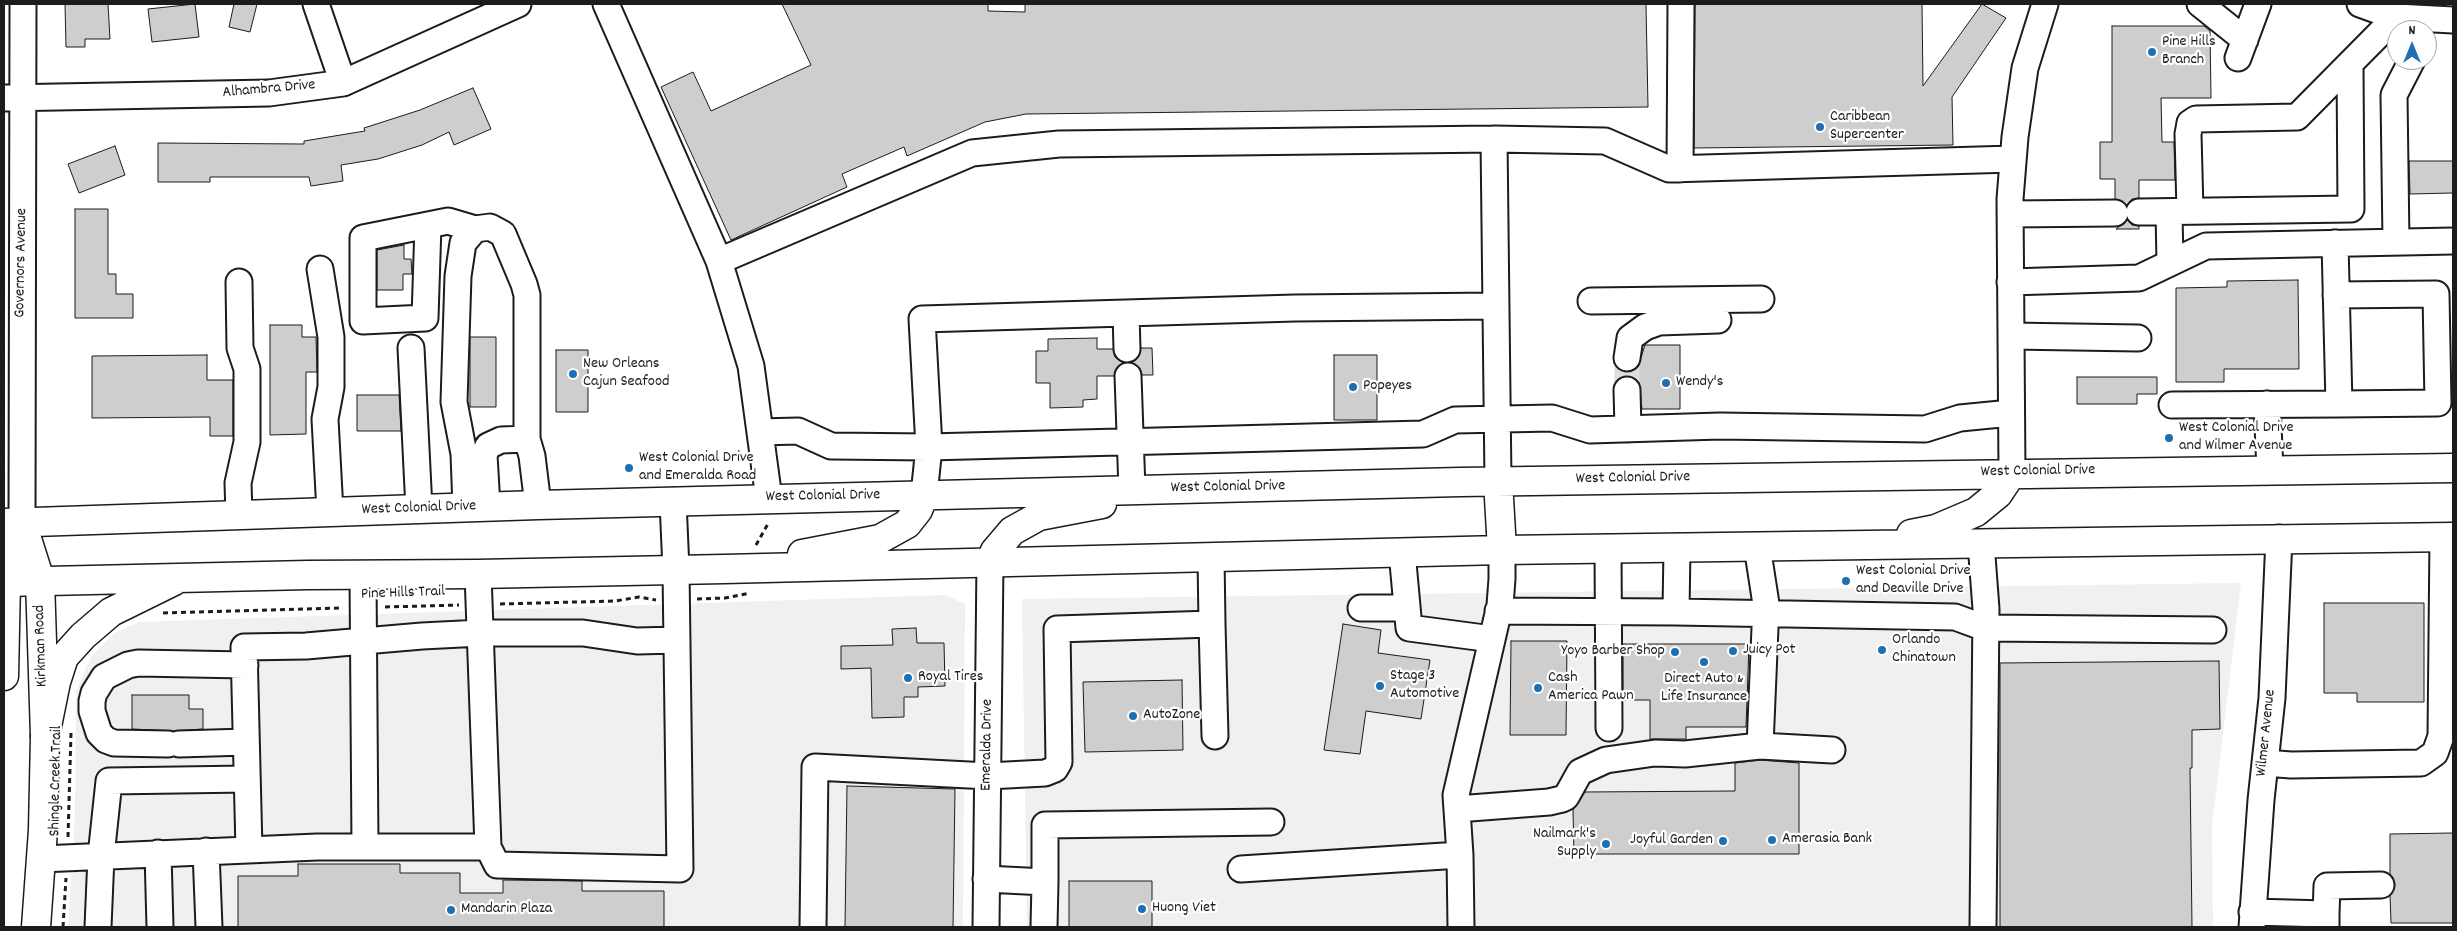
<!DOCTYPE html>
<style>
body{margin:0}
#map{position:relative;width:2457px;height:931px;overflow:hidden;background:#fff;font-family:Dekko,sans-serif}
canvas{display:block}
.frame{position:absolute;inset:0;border:5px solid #1c1c1c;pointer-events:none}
.north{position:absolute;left:2387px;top:20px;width:50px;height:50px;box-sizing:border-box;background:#fff;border:1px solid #a4a4a4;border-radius:50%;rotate:0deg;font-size:14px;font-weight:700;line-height:20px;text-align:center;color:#1c1c1c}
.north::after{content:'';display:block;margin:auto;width:18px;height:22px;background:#1f6fb2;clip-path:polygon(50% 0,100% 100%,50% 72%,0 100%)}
</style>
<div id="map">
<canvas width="2457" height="931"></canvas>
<div class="frame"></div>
<div class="north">N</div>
</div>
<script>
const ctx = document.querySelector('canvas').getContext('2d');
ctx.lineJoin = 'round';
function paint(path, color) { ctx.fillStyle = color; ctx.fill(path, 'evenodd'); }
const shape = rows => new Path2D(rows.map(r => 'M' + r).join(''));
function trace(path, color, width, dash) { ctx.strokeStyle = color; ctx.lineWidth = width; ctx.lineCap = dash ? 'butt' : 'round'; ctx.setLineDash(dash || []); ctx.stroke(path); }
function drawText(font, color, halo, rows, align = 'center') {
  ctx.font = font + ' Dekko,sans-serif'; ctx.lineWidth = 4.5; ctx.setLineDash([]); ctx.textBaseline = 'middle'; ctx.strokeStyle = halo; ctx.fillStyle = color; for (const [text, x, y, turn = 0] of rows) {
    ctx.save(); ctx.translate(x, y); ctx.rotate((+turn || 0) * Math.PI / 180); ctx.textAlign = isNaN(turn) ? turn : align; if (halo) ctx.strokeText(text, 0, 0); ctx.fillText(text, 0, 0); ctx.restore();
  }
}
const built = shape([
 [2241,583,2212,826,2213,927,1027,927,1022,599],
 [945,595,965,604,963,927,68,927,75,815,76,692,91,657,115,633,139,622]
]);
const building = shape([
 [65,4,108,4,110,39,85,39,85,47,66,47,65,4],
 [195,4,199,37,152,42,148,9,195,4],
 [234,4,257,4,250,32,229,27,234,4],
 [782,4,988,4,988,11,1025,12,1025,4,1646,4,1648,107,1026,114,985,122,907,156,904,147,842,174,847,187,731,240,661,87,693,72,711,111,811,65,782,4],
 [1695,4,1922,4,1923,86,1982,4,2006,18,1952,97,1953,145,1694,148,1695,4],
 [2112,26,2204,26,2210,31,2211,98,2161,98,2162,142,2174,142,2175,180,2139,180,2139,198,2132,199,2127,205,2115,199,2115,179,2100,179,2100,142,2112,142,2112,26],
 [473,88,491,129,454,145,449,132,422,145,378,159,341,165,343,181,311,186,309,177,210,177,210,182,158,182,158,143,304,144,304,141,365,131,364,128,420,110,473,88],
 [115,146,125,175,79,193,68,164,115,146],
 [2409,161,2453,161,2453,193,2410,194,2409,161],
 [75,209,108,209,108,274,116,274,116,294,133,294,133,318,75,318,75,209],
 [2127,220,2132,225,2139,226,2139,229,2116,229,2127,220],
 [404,245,404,259,411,259,412,274,403,274,403,290,377,290,377,250,404,245],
 [2298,280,2299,369,2224,369,2224,382,2176,382,2176,288,2227,287,2227,281,2298,280],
 [270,325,302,325,302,337,316,337,317,372,306,372,306,434,270,435,270,325],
 [470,337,496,337,496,407,470,407,470,337],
 [1097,338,1097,349,1113,349,1115,357,1124,363,1116,369,1114,376,1097,376,1097,399,1083,400,1083,407,1050,408,1050,383,1036,383,1036,351,1048,351,1048,339,1097,338],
 [1645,345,1680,345,1680,409,1642,409,1639,382,1627,376,1618,380,1618,369,1624,372,1632,372,1638,367,1645,345],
 [1141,348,1152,348,1153,375,1142,375,1140,368,1131,362,1139,356,1141,348],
 [556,350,588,350,588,412,556,412,556,350],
 [207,355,207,380,233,380,233,436,210,436,210,417,92,418,92,356,207,355],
 [1334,355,1377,355,1377,420,1334,420,1334,355],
 [2077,377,2157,377,2157,394,2137,394,2137,404,2077,404,2077,377],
 [357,395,399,395,401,431,357,431,357,395],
 [2324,603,2424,603,2424,702,2357,702,2357,693,2324,693,2324,603],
 [1343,624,1381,630,1378,653,1430,660,1421,719,1366,711,1360,754,1324,750,1343,624],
 [916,628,917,643,944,643,945,686,918,687,918,697,904,697,904,717,872,718,871,668,841,669,841,646,893,645,892,629,916,628],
 [1511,641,1567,641,1566,735,1510,735,1511,641],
 [1623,644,1749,644,1746,727,1686,727,1686,739,1650,739,1650,700,1623,700,1623,644],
 [2219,661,2220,729,2192,730,2192,768,2190,768,2192,927,2000,927,2000,663,2219,661],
 [1182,680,1183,750,1085,752,1083,682,1182,680],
 [132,695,189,695,189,709,203,709,203,729,174,731,132,729,132,695],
 [1760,760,1799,763,1799,854,1574,854,1573,810,1585,792,1735,791,1735,763,1760,760],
 [847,786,955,789,953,927,845,927,847,786],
 [2453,833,2453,923,2391,923,2390,895,2395,885,2390,874,2390,834,2453,833],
 [298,864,400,864,400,873,460,873,460,893,503,893,503,880,582,881,582,891,664,891,664,927,238,927,238,876,298,876,298,864],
 [1069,881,1152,881,1152,927,1069,927,1069,881]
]);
const minorTunnel = shape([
 [1627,358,1627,390]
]);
const path = shape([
 [756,545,769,522],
 [697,599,725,598,750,593],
 [500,604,615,601,639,597,656,600],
 [385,607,459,605],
 [163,613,342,608],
 [68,837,71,733],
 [63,927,66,878]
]);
const minor = shape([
 [316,4,343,83],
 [606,4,719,261,972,153,1059,144,1494,139,1605,141,1669,169,2013,159],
 [2200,4,2245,40],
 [2360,4,2396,17,2453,20],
 [2238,58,2258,4],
 [4,98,269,93,343,83,518,4],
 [1494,139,1498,481],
 [1680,169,1681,4],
 [2190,211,2188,134,2190,123,2196,119,2297,117,2396,17],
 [2139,212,2351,209,2350,66],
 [2169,212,2170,263],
 [2010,214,2115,213],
 [428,225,425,318,363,321,363,238,448,221,475,229],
 [2396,242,2394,95,2412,60],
 [719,261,751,366,769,499],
 [320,269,331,337,331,387,325,419,330,512],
 [239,282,240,348,247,369,247,442,238,483,239,515],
 [2010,282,2139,278,2206,246,2453,241],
 [2336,295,2436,294,2438,403,2339,404],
 [1591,301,1761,299],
 [1126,313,1127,349],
 [2011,336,2138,338],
 [411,348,419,509],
 [1627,358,1630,338,1645,327,1659,322,1718,320],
 [1128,376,1132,490],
 [1627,390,1628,429],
 [2267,404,2270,470],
 [2172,405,2339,404,2335,243],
 [760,432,798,431,831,446,929,447,1423,434,1455,420,1552,418,1590,430,1720,426,1925,429,1960,418,2011,413],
 [2012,473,2010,199,2015,137,2025,68,2045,4],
 [924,495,929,447,922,319,1295,308,1495,306],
 [487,506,484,455,488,446,501,440,527,439,532,456,538,505],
 [466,507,464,454,454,402,458,276,463,243,475,229,490,227,503,234,524,284,527,295,527,439],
 [22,523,23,4],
 [1981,543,1986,609,1983,927],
 [1757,546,1766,604,1760,746],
 [1608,548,1609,728],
 [1402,552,1409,628,1492,639],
 [1211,557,1212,624],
 [478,574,488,847],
 [363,575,365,847],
 [1361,608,1407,608],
 [1498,611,1676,612,1677,547],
 [1676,612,1955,617,1985,628,2213,630],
 [168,744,114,743,106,740,99,733,92,711,92,701,94,693,104,677,128,665,138,663,245,665],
 [179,744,246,742],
 [2265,763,2291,765,2421,763,2435,753,2441,736,2443,537],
 [1457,809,1549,802,1562,799,1566,797,1580,772,1606,760,1655,753,1685,754,1760,746,1832,750],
 [249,850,244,647,306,646,422,636,481,633,583,633,637,641,677,640],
 [206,851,209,927],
 [158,853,160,927],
 [1460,855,1461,927],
 [41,859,317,847,488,847,497,865,680,869,676,570,673,501],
 [1241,869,1460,855,1456,795,1500,605,1502,579,1502,550],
 [986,879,1045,882,1045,825,1271,822],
 [2252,912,2326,914,2326,927],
 [2326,914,2327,886,2381,885],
 [98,927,101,856,109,781,247,779],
 [813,927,815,767,988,776,1045,773,1055,769,1059,762,1057,629,1212,624,1215,736],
 [986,927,990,562],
 [1044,927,1045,882],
 [2252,927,2261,800,2272,698,2279,538]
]);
const major = shape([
 [22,523,40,580,45,736,43,830,36,927],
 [4,676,6,582,22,523]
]);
const highway = shape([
 [1498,481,1502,550],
 [4,523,538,505,1460,482,2453,468],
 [1911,534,1936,529,1976,512,1998,494,2012,473],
 [802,554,880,539,907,524,918,510,924,495],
 [990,562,995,551,1012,531,1039,516,1102,504],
 [4,582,308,575,478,574,724,569,1502,550,2453,537],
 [45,736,56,682,64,657,83,636,111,612,174,581]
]);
const markers = [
 [2152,52,5,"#1f6fb2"],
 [1820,127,5,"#1f6fb2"],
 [573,374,5,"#1f6fb2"],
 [1666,383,5,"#1f6fb2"],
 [1353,387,5,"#1f6fb2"],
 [2169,438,5,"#1f6fb2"],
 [629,468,5,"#1f6fb2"],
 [1846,581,5,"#1f6fb2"],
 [1882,650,5,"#1f6fb2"],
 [1733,651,5,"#1f6fb2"],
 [1675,652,5,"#1f6fb2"],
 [1704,662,5,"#1f6fb2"],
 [908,678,5,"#1f6fb2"],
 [1380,686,5,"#1f6fb2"],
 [1538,688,5,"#1f6fb2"],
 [1133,716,5,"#1f6fb2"],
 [1772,840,5,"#1f6fb2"],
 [1723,841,5,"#1f6fb2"],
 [1606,844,5,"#1f6fb2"],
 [1142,909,5,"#1f6fb2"],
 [451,910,5,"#1f6fb2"]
];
const poiNames = [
 ["Pine Hills",2162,43],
 ["Branch",2162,61],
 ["Caribbean",1830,118],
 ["Supercenter",1830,136],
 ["New Orleans",583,365],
 ["Cajun Seafood",583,383],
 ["Wendy's",1676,383],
 ["Popeyes",1363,387],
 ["West Colonial Drive",2179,429],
 ["and Wilmer Avenue",2179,447],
 ["West Colonial Drive",639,459],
 ["and Emeralda Road",639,477],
 ["West Colonial Drive",1856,572],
 ["and Deaville Drive",1856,590],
 ["Orlando",1892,641],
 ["Chinatown",1892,659],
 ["Juicy Pot",1743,651],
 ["Yoyo Barber Shop",1665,652,"right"],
 ["Stage 3",1390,677],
 ["Automotive",1390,695],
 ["Royal Tires",918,678],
 ["Cash",1548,679],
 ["America Pawn",1548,697],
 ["Direct Auto &",1704,680,"center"],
 ["Life Insurance",1704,698,"center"],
 ["AutoZone",1143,716],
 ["Nailmark's",1596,835,"right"],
 ["Supply",1596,853,"right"],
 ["Amerasia Bank",1782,840],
 ["Joyful Garden",1713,841,"right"],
 ["Huong Viet",1152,909],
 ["Mandarin Plaza",461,910]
];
const streetNames = [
 ["Alhambra Drive",269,90,-5],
 ["Governors Avenue",22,263,-89],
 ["West Colonial Drive",2038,472,-1],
 ["West Colonial Drive",1633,479,-1],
 ["West Colonial Drive",1228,488,-1],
 ["West Colonial Drive",823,497,-1],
 ["West Colonial Drive",419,509,-2],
 ["Pine Hills Trail",403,594,-2],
 ["Kirkman Road",42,646,-92],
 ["Wilmer Avenue",2267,733,-84],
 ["Emeralda Drive",988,745,-89],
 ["Shingle Creek Trail",57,781,-89]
];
paint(built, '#f0f0f0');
paint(building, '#cecece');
trace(building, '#1c1c1c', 1);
trace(minorTunnel, '#ddd', 25, [25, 12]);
trace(minor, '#1c1c1c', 29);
trace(major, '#1c1c1c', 31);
trace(highway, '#1c1c1c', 31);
trace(path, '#1c1c1c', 3, [5, 4]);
trace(minor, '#fff', 25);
trace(major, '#fff', 28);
trace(highway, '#fff', 28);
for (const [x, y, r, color] of markers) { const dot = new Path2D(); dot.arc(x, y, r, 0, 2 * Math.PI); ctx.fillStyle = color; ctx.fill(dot); trace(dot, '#fff', 2); }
drawText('16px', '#1c1c1c', '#fff', poiNames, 'left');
drawText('16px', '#1c1c1c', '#fff', streetNames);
</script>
